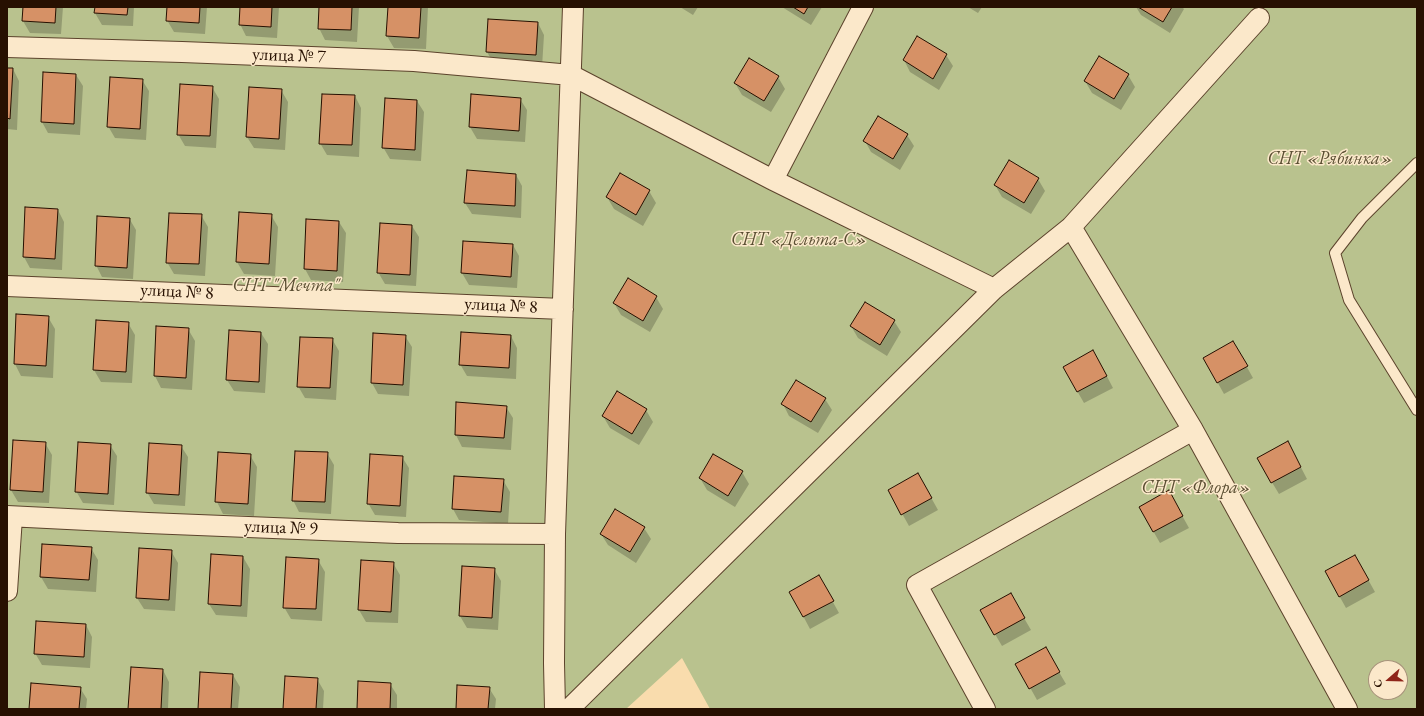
<!DOCTYPE html>
<meta charset="utf-8">
<style>
body{margin:0}
#map{position:relative;width:1424px;height:716px;overflow:hidden;background:#f9dcad;font-family:"EB Garamond",serif}
canvas{display:block}
.frame{position:absolute;inset:0;border:8px solid #271001;pointer-events:none}
.north{position:absolute;left:1368px;top:660px;width:40px;height:40px;box-sizing:border-box;background:#fbe8ca;border:1px solid #a6927a;border-radius:50%;rotate:250deg;font-size:11px;font-weight:700;line-height:16px;text-align:center;color:#271001}
.north::after{content:'';display:block;margin:auto;width:14px;height:18px;background:#8f2418;clip-path:polygon(50% 0,100% 100%,50% 72%,0 100%)}
</style>
<div id="map">
<canvas width="1424" height="716"></canvas>
<div class="frame"></div>
<div class="north">С</div>
</div>
<script>
const ctx = document.querySelector('canvas').getContext('2d');
ctx.lineJoin = 'round';
function paint(path, color) { ctx.fillStyle = color; ctx.fill(path, 'evenodd'); }
const shape = rows => new Path2D(rows.map(r => 'M' + r).join(''));
function trace(path, color, width, dash) { ctx.strokeStyle = color; ctx.lineWidth = width; ctx.lineCap = dash ? 'butt' : 'round'; ctx.setLineDash(dash || []); ctx.stroke(path); }
function drawText(font, color, halo, rows, align = 'center') {
  ctx.font = font + ' "EB Garamond",serif'; ctx.lineWidth = 3; ctx.setLineDash([]); ctx.textBaseline = 'middle'; ctx.strokeStyle = halo; ctx.fillStyle = color; for (const [text, x, y, turn = 0] of rows) {
    ctx.save(); ctx.translate(x, y); ctx.rotate((+turn || 0) * Math.PI / 180); ctx.textAlign = isNaN(turn) ? turn : align; if (halo) ctx.strokeText(text, 0, 0); ctx.fillText(text, 0, 0); ctx.restore();
  }
}
const green = shape([
 [7,7,1417,7,1417,709,710,709,682,658,626,709,7,709],
 [1376,668,1400,668,1400,692,1376,692]
]);
const shadow = shape([
 [24,7,63,7,61,34,30,33,23,21],
 [96,7,134,7,133,26,102,25,95,13],
 [168,7,207,7,205,34,174,32,167,20],
 [241,7,279,7,277,38,246,36,240,24],
 [320,7,359,7,357,42,325,40,319,28],
 [389,7,428,7,426,49,394,48,387,36],
 [680,7,698,7,693,15],
 [782,7,822,7,811,25],
 [968,7,982,7,978,13],
 [1136,7,1182,7,1184,9,1170,33,1141,15],
 [538,23,544,35,542,67,494,64,487,52],
 [946,55,953,66,939,90,910,72,904,60],
 [7,69,13,69,19,81,17,130,7,129],
 [76,75,83,86,80,135,48,133,42,122],
 [1128,75,1135,87,1121,110,1092,93,1085,81],
 [778,77,785,89,771,112,742,95,735,83],
 [142,80,149,91,146,140,115,138,108,126],
 [212,87,219,99,216,148,185,146,178,134],
 [281,90,288,102,285,150,254,148,247,137],
 [355,96,361,108,359,157,327,155,320,143],
 [520,99,527,110,525,142,477,139,470,127],
 [417,101,424,112,421,161,390,159,383,147],
 [907,135,914,146,900,170,871,152,865,141],
 [621,174,649,191,656,203,643,226,614,209,607,197],
 [516,175,522,186,521,218,472,214,465,203],
 [1038,179,1045,191,1031,214,1002,197,995,185],
 [58,210,64,222,62,270,30,268,24,257],
 [201,215,208,227,205,276,174,274,167,262],
 [271,215,278,227,275,276,244,274,237,262],
 [129,218,136,230,133,279,102,277,96,265],
 [339,222,346,233,343,282,311,280,305,269],
 [412,226,419,237,416,286,385,284,378,272],
 [513,245,519,256,517,288,469,285,462,273],
 [656,297,663,309,650,332,621,315,614,303],
 [48,317,55,329,53,378,21,376,15,364],
 [894,321,901,332,887,356,858,338,851,326],
 [128,323,135,335,132,383,101,382,94,370],
 [157,328,188,329,195,341,192,390,161,388,155,376],
 [261,333,268,344,265,393,234,391,227,380],
 [405,336,412,347,409,396,378,394,372,383],
 [511,336,517,348,516,379,467,376,460,364],
 [332,339,339,351,336,400,305,398,298,386],
 [1233,342,1253,378,1224,394,1204,358],
 [1100,363,1113,388,1084,403,1064,368],
 [825,399,832,410,818,433,789,416,783,404],
 [506,407,513,418,511,450,462,447,456,435],
 [646,410,653,422,639,445,610,428,603,416],
 [45,443,52,455,49,503,18,502,11,490],
 [110,445,117,456,114,505,83,503,76,491],
 [181,446,188,457,185,506,154,504,147,492],
 [327,453,334,465,331,514,299,512,293,500],
 [1294,454,1307,479,1279,494,1258,459],
 [250,455,257,467,254,516,223,514,217,502],
 [714,455,742,472,749,484,735,507,707,490,700,478],
 [402,457,409,468,406,517,375,515,368,503],
 [918,474,938,510,909,526,889,490],
 [503,480,510,492,508,524,459,520,453,509],
 [1169,492,1189,528,1160,543,1140,508],
 [644,528,651,539,636,563,608,545,601,534],
 [91,548,98,560,96,592,48,589,41,577],
 [171,551,178,563,175,611,144,609,137,598],
 [1355,556,1375,592,1346,608,1326,572],
 [243,557,250,569,247,617,216,615,209,604],
 [318,560,325,572,322,621,291,619,284,607],
 [393,563,400,575,398,623,366,622,359,610],
 [463,567,494,569,501,581,498,630,467,628,460,616],
 [819,577,839,613,810,629,791,593],
 [1010,594,1031,630,1002,646,981,610],
 [86,625,92,637,90,668,42,665,35,653],
 [1052,660,1066,684,1037,700,1017,664],
 [163,670,169,682,168,709,129,709],
 [233,675,240,687,238,709,199,709],
 [317,679,324,691,323,709,284,709],
 [390,684,397,695,397,709,358,709],
 [80,688,87,699,86,709,30,709],
 [489,688,496,699,495,709,457,709]
]);
const building = shape([
 [23,7,56,7,55,23,22,21,23,7],
 [95,7,128,7,127,15,94,13,95,7],
 [167,7,200,7,199,23,166,21,167,7],
 [240,7,272,7,271,27,239,25,240,7],
 [319,7,352,7,351,30,318,29,319,7],
 [388,7,421,7,419,38,386,36,388,7],
 [793,7,808,7,804,14,793,7],
 [1138,7,1172,7,1163,22,1138,7],
 [488,19,538,22,536,55,486,52,488,19],
 [917,36,947,54,933,79,903,60,917,36],
 [1099,56,1129,74,1114,99,1084,81,1099,56],
 [749,58,779,76,764,101,734,83,749,58],
 [7,68,13,68,10,119,7,118,7,68],
 [43,72,76,74,74,124,41,122,43,72],
 [110,77,143,79,140,129,107,127,110,77],
 [180,84,213,86,210,136,177,135,180,84],
 [249,87,282,89,279,139,246,137,249,87],
 [322,94,355,95,352,145,319,144,322,94],
 [471,94,521,98,519,131,469,127,471,94],
 [385,98,417,100,415,150,382,148,385,98],
 [878,116,908,134,893,159,863,141,878,116],
 [1009,160,1039,178,1024,203,994,185,1009,160],
 [467,170,516,174,515,206,464,203,467,170],
 [620,173,650,190,636,215,606,197,620,173],
 [25,207,58,209,55,259,23,257,25,207],
 [239,212,272,214,269,264,236,262,239,212],
 [169,213,202,214,199,264,166,263,169,213],
 [97,216,130,218,127,268,95,266,97,216],
 [306,219,339,221,337,271,304,269,306,219],
 [380,223,412,225,410,275,377,273,380,223],
 [463,241,513,244,511,277,461,273,463,241],
 [628,278,657,296,643,321,613,303,628,278],
 [865,302,895,320,880,345,850,326,865,302],
 [16,314,49,316,46,366,14,364,16,314],
 [96,320,129,322,126,372,93,370,96,320],
 [156,326,189,328,186,378,154,376,156,326],
 [229,330,261,332,259,382,226,380,229,330],
 [461,332,511,335,509,368,459,365,461,332],
 [373,333,406,335,403,385,371,383,373,333],
 [300,337,333,338,330,388,297,387,300,337],
 [1233,341,1248,366,1217,383,1203,358,1233,341],
 [1093,350,1107,376,1077,392,1063,367,1093,350],
 [796,380,826,398,811,422,781,404,796,380],
 [617,391,647,409,632,434,602,416,617,391],
 [456,402,507,406,504,438,455,435,456,402],
 [13,440,46,442,43,492,10,490,13,440],
 [1288,441,1301,467,1271,483,1257,458,1288,441],
 [78,442,111,444,108,494,75,492,78,442],
 [149,443,182,445,179,495,146,493,149,443],
 [295,451,328,452,325,502,292,501,295,451],
 [218,452,251,454,248,504,215,502,218,452],
 [370,454,403,456,400,506,367,504,370,454],
 [713,454,743,471,728,496,699,478,713,454],
 [918,473,932,498,901,515,888,490,918,473],
 [454,476,504,479,501,512,452,509,454,476],
 [1169,490,1183,516,1153,532,1139,507,1169,490],
 [615,509,645,527,630,552,600,534,615,509],
 [42,544,92,547,89,580,40,577,42,544],
 [139,548,172,550,169,600,136,598,139,548],
 [211,554,243,556,241,606,208,604,211,554],
 [1355,555,1369,580,1339,597,1325,571,1355,555],
 [286,557,319,559,316,609,283,608,286,557],
 [361,560,394,562,391,612,358,610,361,560],
 [462,566,495,568,492,618,459,616,462,566],
 [819,575,834,601,803,617,789,592,819,575],
 [1011,593,1025,618,994,635,980,610,1011,593],
 [36,621,86,624,84,657,34,654,36,621],
 [1046,647,1060,672,1029,689,1015,664,1046,647],
 [131,667,163,669,161,709,128,709,131,667],
 [200,672,233,674,231,709,198,709,200,672],
 [285,676,318,678,316,709,283,709,285,676],
 [358,681,391,683,390,709,357,709,358,681],
 [31,683,81,687,79,709,29,709,31,683],
 [457,685,490,687,488,709,456,709,457,685]
]);
const service = shape([
 [1417,163,1362,218,1335,253,1349,300,1417,410]
]);
const minor = shape([
 [7,47,182,52,414,61,571,75,773,180,994,289],
 [773,180,863,7],
 [1071,227,1193,430],
 [7,286,563,309],
 [7,516,148,523,398,533,555,534],
 [7,591,12,517],
 [555,709,554,663,555,534,573,7],
 [569,709,994,289,1071,227,1259,18],
 [985,709,917,585,1193,430,1347,709]
]);
const streetNames = [
 ["улица № 7",289,56,2],
 ["улица № 8",177,292,3],
 ["улица № 8",501,306,3],
 ["улица № 9",281,528,2]
];
const parkNames = [
 ["СНТ «Рябинка»",1330,159],
 ["СНТ «Дельта-С»",799,240],
 ["СНТ \"Мечта\"",286,286],
 ["СНТ «Флора»",1196,488]
];
paint(green, '#b9c28e');
paint(shadow, '#0003');
paint(building, '#d69166');
trace(building, '#271001', 1);
trace(service, '#5c432c', 12);
trace(minor, '#5c432c', 22);
trace(service, '#fbe8ca', 10);
trace(minor, '#fbe8ca', 20);
drawText('18px', '#271001', '#fbe8ca', streetNames);
drawText('italic 18px', '#5a4e32', '#fbe8ca', parkNames);
</script>
